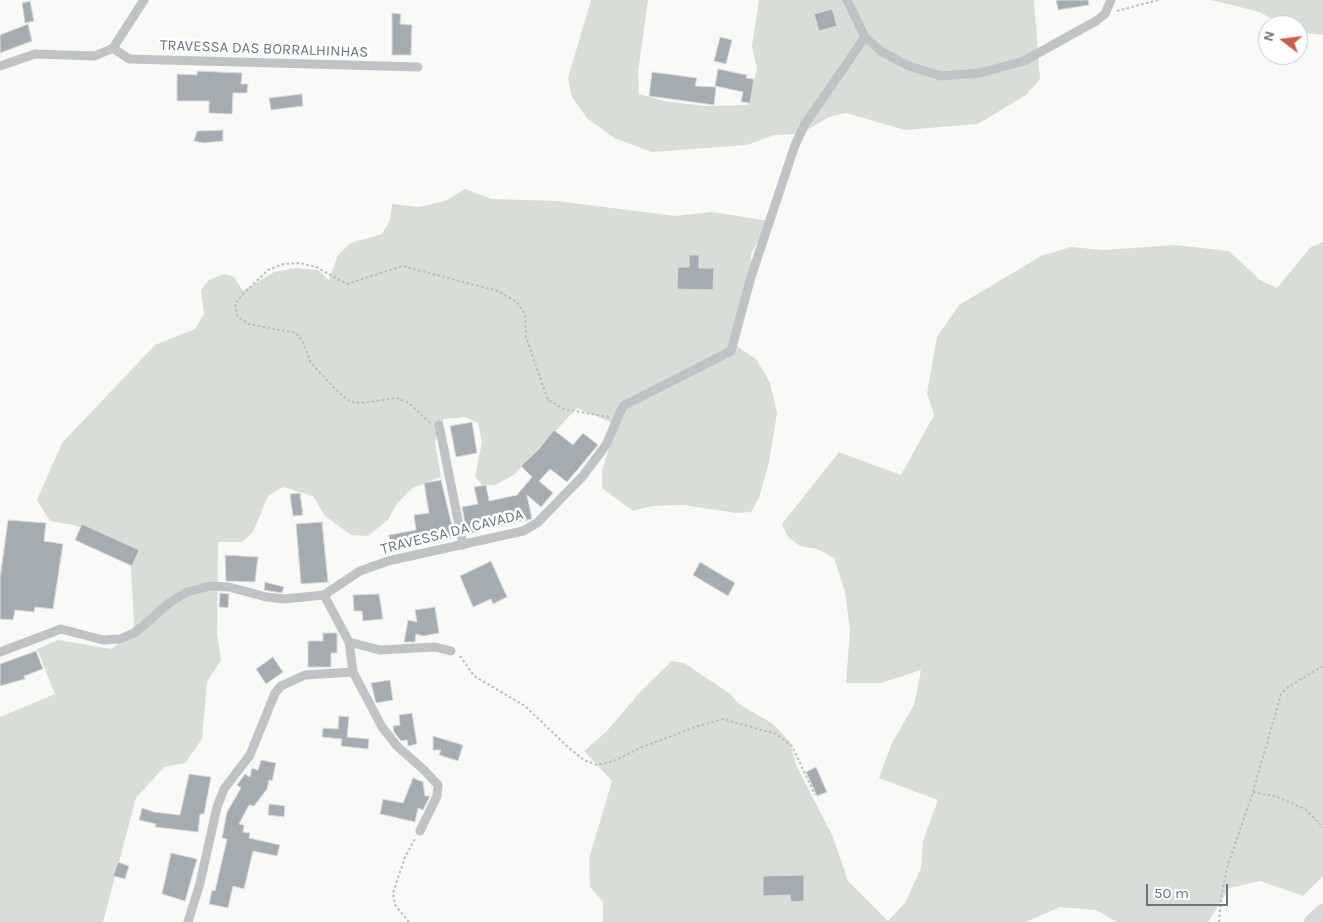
<!DOCTYPE html>
<style>
body{margin:0}
#map{position:relative;width:1323px;height:922px;overflow:hidden;background:#f9f9f7;font-family:Karla,sans-serif}
canvas{display:block}
.north{position:absolute;left:1258px;top:15px;width:50px;height:50px;box-sizing:border-box;background:#fff;border:1px solid #c2c8cb;border-radius:50%;rotate:285deg;font-size:14px;font-weight:700;line-height:20px;text-align:center;color:#67757e}
.north::after{content:'';display:block;margin:auto;width:18px;height:22px;background:#cf5f42;clip-path:polygon(50% 0,100% 100%,50% 72%,0 100%)}
.scale{position:absolute;left:1146px;top:884px;width:82px;height:22px;box-sizing:border-box;border:2px solid #67757e;border-top:0;padding-left:6px;font-size:15px;line-height:18px;white-space:nowrap;color:#67757e;-webkit-text-stroke:4px #fff;paint-order:stroke}
</style>
<div id="map">
<canvas width="1323" height="922"></canvas>
<div class="north">N</div>
<div class="scale">50 m</div>
</div>
<script>
const ctx = document.querySelector('canvas').getContext('2d');
ctx.lineJoin = 'round';
function paint(path, color) { ctx.fillStyle = color; ctx.fill(path, 'evenodd'); }
const shape = rows => new Path2D(rows.map(r => 'M' + r).join(''));
function trace(path, color, width, dash) { ctx.strokeStyle = color; ctx.lineWidth = width; ctx.lineCap = dash ? 'butt' : 'round'; ctx.setLineDash(dash || []); ctx.stroke(path); }
function drawText(font, color, halo, rows, align = 'center') {
  ctx.font = font + ' Karla,sans-serif'; ctx.lineWidth = 5; ctx.setLineDash([]); ctx.textBaseline = 'middle'; ctx.strokeStyle = halo; ctx.fillStyle = color; for (const [text, x, y, turn = 0] of rows) {
    ctx.save(); ctx.translate(x, y); ctx.rotate((+turn || 0) * Math.PI / 180); ctx.textAlign = isNaN(turn) ? turn : align; if (halo) ctx.strokeText(text, 0, 0); ctx.fillText(text, 0, 0); ctx.restore();
  }
}
const green = shape([
 [591,0,648,0,638,72,639,94,664,101,704,106,748,105,757,69,752,46,759,0,1034,0,1040,79,1026,95,978,124,905,130,846,113,829,117,800,134,774,135,747,145,652,152,614,138,587,118,572,97,568,78],
 [1211,0,1323,0,1323,35,1298,32,1298,25,1282,25,1260,12],
 [465,189,492,199,557,201,675,216,712,212,769,221,751,254,752,274,737,346,757,360,770,383,777,413,769,462,759,498,751,512,736,513,684,505,652,506,633,511,602,488,602,471,615,429,610,422,577,408,514,475,495,485,482,485,475,476,482,442,478,423,465,417,444,419,435,442,441,477,412,488,396,505,388,520,368,536,351,535,325,516,313,496,283,487,268,496,253,532,242,542,218,542,217,634,221,660,207,682,202,739,185,763,164,767,136,798,103,922,0,922,0,717,55,694,37,649,58,640,111,649,124,640,134,626,130,548,74,525,50,521,37,500,62,443,155,345,195,329,204,314,201,290,209,280,224,274,234,277,243,291,274,272,296,268,318,270,329,280,338,255,351,243,382,234,390,220,392,204,419,207,445,201],
 [1323,242,1323,876,1302,897,1301,895,1260,881,1229,888,1208,922,1117,922,1096,910,1060,907,1026,922,603,922,603,902,590,887,589,859,612,781,584,751,606,732,641,691,672,661,684,663,729,693,739,704,773,724,790,742,796,765,833,837,848,881,888,921,905,903,921,868,923,841,938,800,879,778,892,743,914,705,921,670,881,683,846,683,850,630,845,592,834,558,817,549,800,546,788,537,782,524,839,452,901,475,934,415,927,393,937,337,959,305,1041,256,1071,247,1104,250,1175,245,1229,251,1260,280,1277,288,1311,247]
]);
const building = shape([
 [1056,0,1088,0,1089,5,1058,10,1056,0],
 [30,1,34,21,25,23,22,3,30,1],
 [832,9,837,26,819,31,814,14,832,9],
 [392,13,401,14,400,24,412,25,411,55,392,55,392,13],
 [28,24,32,41,0,53,0,35,28,24],
 [720,37,732,40,726,64,714,61,720,37],
 [718,69,747,75,746,78,754,79,750,103,741,102,743,92,715,86,718,69],
 [197,71,242,73,241,84,248,84,247,93,233,93,232,114,209,113,209,101,177,101,177,74,197,75,197,71],
 [652,72,697,78,695,86,716,87,714,105,649,96,652,72],
 [302,94,303,106,271,110,269,98,302,94],
 [223,130,223,141,204,143,194,141,197,131,223,130],
 [689,255,699,255,699,268,714,268,713,290,677,289,678,267,689,267,689,255],
 [472,422,477,453,456,457,450,426,472,422],
 [554,430,573,445,583,433,598,445,567,482,550,469,539,481,553,493,541,507,527,495,532,519,493,528,492,523,474,526,475,532,467,534,462,507,478,504,474,487,486,485,489,501,517,495,532,477,521,466,538,450,554,430],
 [441,480,455,538,391,549,389,535,416,530,414,515,429,513,424,483,441,480],
 [300,493,303,515,293,516,290,494,300,493],
 [8,520,46,523,44,541,63,544,53,609,35,607,34,612,15,610,13,620,0,619,0,578,8,520],
 [322,522,328,582,301,584,296,524,322,522],
 [82,524,139,550,132,566,75,540,82,524],
 [225,555,258,557,255,582,226,581,225,555],
 [491,561,507,597,493,604,491,599,473,607,460,576,491,561],
 [700,562,735,583,728,596,693,575,700,562],
 [265,582,284,587,282,593,264,590,265,582],
 [220,593,229,594,228,608,219,607,220,593],
 [379,594,383,619,363,621,362,611,354,611,353,595,379,594],
 [435,607,439,633,423,636,416,634,415,642,404,642,408,620,417,622,415,610,435,607],
 [323,633,337,633,337,653,331,653,331,667,308,667,308,641,323,641,323,633],
 [36,651,43,669,24,676,25,679,0,686,0,664,36,651],
 [273,657,283,672,266,684,256,669,273,657],
 [390,680,393,700,376,703,371,683,390,680],
 [412,713,417,744,408,746,407,740,401,741,394,732,393,726,400,725,399,715,412,713],
 [339,716,349,717,347,737,369,739,368,749,341,746,342,739,322,737,323,728,338,729,339,716],
 [433,736,463,745,458,761,439,755,441,750,433,750,433,736],
 [261,760,276,763,272,781,269,780,267,789,254,806,249,805,239,824,244,825,243,832,250,833,249,838,280,845,277,856,253,851,244,889,233,886,228,908,209,904,212,890,215,891,227,839,222,838,227,812,241,788,237,785,245,774,250,777,252,768,258,770,261,760],
 [816,767,827,792,817,796,806,772,816,767],
 [189,774,211,777,204,814,200,814,198,832,155,827,156,824,139,820,142,808,154,812,180,815,189,774],
 [413,778,423,782,425,796,430,796,423,810,418,808,415,822,380,814,383,799,403,803,413,778],
 [269,804,285,806,284,817,268,815,269,804],
 [171,853,197,859,185,901,162,894,171,853],
 [118,862,129,866,125,879,113,876,118,862],
 [804,875,804,901,791,902,790,895,763,896,763,876,804,875]
]);
const path = shape([
 [1117,11,1158,0],
 [430,423,409,403,397,398,361,403,351,402,337,391,311,363,302,340,296,333,248,324,237,316,235,304,242,295,268,270,284,264,300,263,316,267,347,284,402,266,498,291,517,302,525,314,526,337,548,400,564,409,609,417],
 [460,656,474,676,525,706,569,748,584,760,597,765,614,761,640,748,698,726,723,719,776,734,792,746,815,795],
 [1253,792,1277,797,1305,809,1323,827],
 [409,922,395,905,393,893,405,857,415,839],
 [1219,922,1221,898,1228,864,1253,792,1281,694,1288,687,1323,666]
]);
const street = shape([
 [847,0,865,37,882,52,909,66,941,76,980,73,1024,61,1096,21,1105,14,1111,0],
 [113,48,129,59,418,67],
 [0,66,35,54,95,56,113,48,144,0],
 [439,425,463,545],
 [324,595,349,642,353,672,382,727,397,746,424,770,438,785,437,796,420,831],
 [349,642,380,650,435,647,451,651],
 [0,652,61,629,103,640,120,639,136,632,169,603,187,592,210,586,229,587,266,597,284,599,324,595,360,571,388,561,523,531,537,523,582,477,606,445,623,406,731,351,751,277,795,145,805,124,865,37],
 [188,922,200,883,217,807,224,789,250,755,275,693,281,686,305,675,353,672]
]);
const highway = shape([
 [1312,922,1323,912]
]);
const streetNames = [
 ["TRAVESSA DAS BORRALHINHAS",264,49,2],
 ["TRAVESSA DA CAVADA",452,532,-14]
];
paint(green, '#d9ddd7');
paint(building, '#a4acb1');
trace(building, '#dbdbd9', 1);
trace(path, '#b9bcbe', 2, [2.5, 2.5]);
trace(street, '#bfc3c6', 9);
trace(highway, '#d5d8db', 16);
drawText('15px', '#67757e', '#fff', streetNames);
</script>
